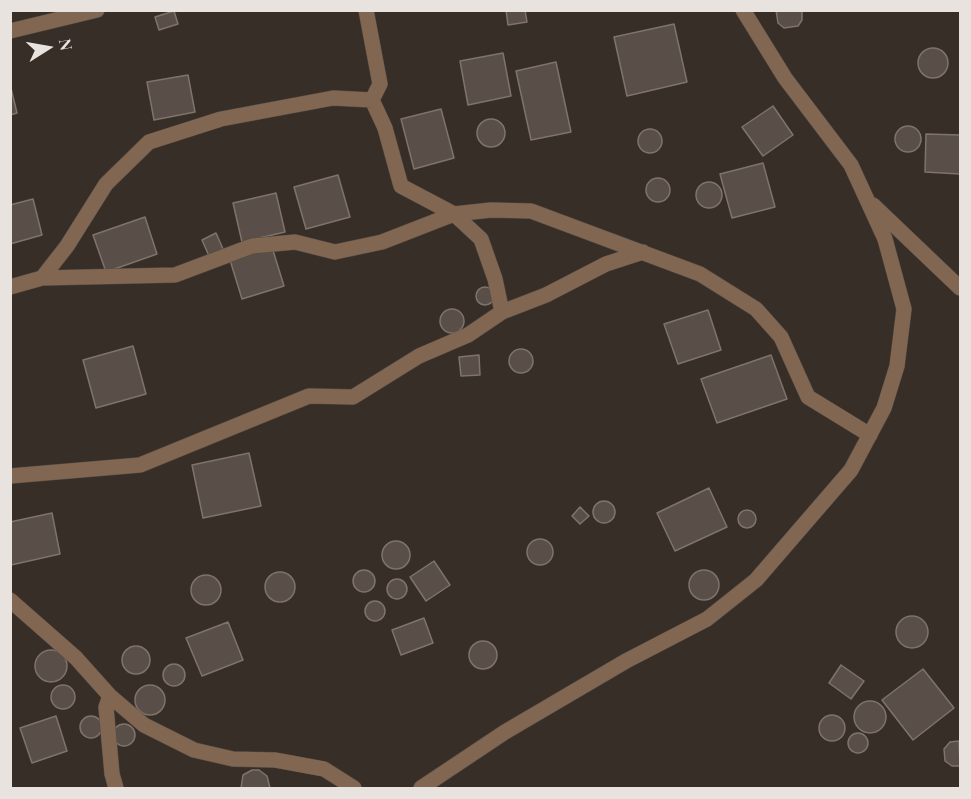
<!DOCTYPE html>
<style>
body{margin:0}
#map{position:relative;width:971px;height:799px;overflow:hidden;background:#372e27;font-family:"Playfair Display",serif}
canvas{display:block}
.frame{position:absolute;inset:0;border:12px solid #e9e3df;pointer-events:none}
.north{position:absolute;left:18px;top:18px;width:60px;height:60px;-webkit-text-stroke:4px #372e27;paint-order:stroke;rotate:79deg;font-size:16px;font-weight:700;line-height:24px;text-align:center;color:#e9e3df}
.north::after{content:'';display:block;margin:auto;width:21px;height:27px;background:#e9e3df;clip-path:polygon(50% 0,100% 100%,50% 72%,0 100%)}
</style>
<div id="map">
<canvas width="971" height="799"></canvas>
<div class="frame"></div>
<div class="north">N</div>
</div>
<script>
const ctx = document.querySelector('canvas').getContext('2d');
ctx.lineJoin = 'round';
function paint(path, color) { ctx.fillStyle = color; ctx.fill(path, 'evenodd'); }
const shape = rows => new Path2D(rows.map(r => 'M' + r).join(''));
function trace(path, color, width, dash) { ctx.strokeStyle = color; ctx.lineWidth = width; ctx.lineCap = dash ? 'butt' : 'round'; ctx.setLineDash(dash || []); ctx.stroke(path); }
const building = shape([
 [506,10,525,10,527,22,508,25,506,10],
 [776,10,802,10,802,20,798,26,784,28,778,23,776,10],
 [174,11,178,24,159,30,155,17,174,11],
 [674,24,687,82,627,96,614,37,674,24],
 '918 63a15 15 0 1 1 30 0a15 15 0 1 1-30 0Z',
 [503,53,511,96,468,105,460,61,503,53],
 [556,62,571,132,531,140,516,71,556,62],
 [188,75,195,112,154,120,147,82,188,75],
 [10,84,17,113,10,115,10,84],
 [773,106,793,135,763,156,742,127,773,106],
 [441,109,454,158,414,169,401,119,441,109],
 '477 133a14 14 0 1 1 28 0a14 14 0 1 1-28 0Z',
 '895 139a13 13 0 1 1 26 0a13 13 0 1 1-26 0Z',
 '638 141a12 12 0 1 1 24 0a12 12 0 1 1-24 0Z',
 [926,134,960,135,960,174,925,172,926,134],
 [763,163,775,207,732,218,720,174,763,163],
 [338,175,350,217,306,229,294,187,338,175],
 '646 190a12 12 0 1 1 24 0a12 12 0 1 1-24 0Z',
 '696 195a13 13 0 1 1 26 0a13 13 0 1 1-26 0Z',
 [276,193,285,232,242,242,233,203,276,193],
 [33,199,42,235,10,244,10,205,33,199],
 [145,217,157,254,106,272,93,235,145,217],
 [216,233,223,249,209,256,202,240,216,233],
 [272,247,284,286,242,299,230,260,272,247],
 '476 296a9 9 0 1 1 18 0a9 9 0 1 1-18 0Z',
 '440 321a12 12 0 1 1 24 0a12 12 0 1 1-24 0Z',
 [708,310,721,350,678,364,664,324,708,310],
 [133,346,146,394,96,408,83,360,133,346],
 '509 361a12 12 0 1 1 24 0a12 12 0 1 1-24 0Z',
 [479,355,480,375,461,376,459,357,479,355],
 [771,355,787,399,717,423,701,379,771,355],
 [249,453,261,506,203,518,192,465,249,453],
 [709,488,727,527,675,551,657,513,709,488],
 '593 512a11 11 0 1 1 22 0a11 11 0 1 1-22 0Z',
 [580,507,589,516,580,524,572,516,580,507],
 '738 519a9 9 0 1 1 18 0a9 9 0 1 1-18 0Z',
 [52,513,60,554,11,565,10,522,52,513],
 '527 552a13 13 0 1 1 26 0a13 13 0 1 1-26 0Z',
 '382 555a14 14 0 1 1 28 0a14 14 0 1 1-28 0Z',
 [434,561,450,585,426,601,410,577,434,561],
 '689 585a15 15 0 1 1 30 0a15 15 0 1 1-30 0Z',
 '353 581a11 11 0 1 1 22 0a11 11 0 1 1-22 0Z',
 '265 587a15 15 0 1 1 30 0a15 15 0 1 1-30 0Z',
 '191 590a15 15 0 1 1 30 0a15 15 0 1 1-30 0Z',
 '387 589a10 10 0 1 1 20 0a10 10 0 1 1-20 0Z',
 '365 611a10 10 0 1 1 20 0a10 10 0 1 1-20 0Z',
 '896 632a16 16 0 1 1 32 0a16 16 0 1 1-32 0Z',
 [424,618,433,643,401,655,392,630,424,618],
 [228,622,243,660,202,676,186,638,228,622],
 '469 655a14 14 0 1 1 28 0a14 14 0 1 1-28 0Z',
 '122 660a14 14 0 1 1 28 0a14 14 0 1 1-28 0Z',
 '35 666a16 16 0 1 1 32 0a16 16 0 1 1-32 0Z',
 '163 675a11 11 0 1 1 22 0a11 11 0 1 1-22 0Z',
 [841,665,864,681,851,699,829,683,841,665],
 [923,669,954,708,913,740,882,700,923,669],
 '51 697a12 12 0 1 1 24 0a12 12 0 1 1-24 0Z',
 '135 700a15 15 0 1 1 30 0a15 15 0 1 1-30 0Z',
 '854 717a16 16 0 1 1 32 0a16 16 0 1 1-32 0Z',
 '819 728a13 13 0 1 1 26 0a13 13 0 1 1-26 0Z',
 [56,716,67,751,32,763,20,728,56,716],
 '80 727a11 11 0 1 1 22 0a11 11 0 1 1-22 0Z',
 '113 735a11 11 0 1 1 22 0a11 11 0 1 1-22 0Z',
 '848 743a10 10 0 1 1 20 0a10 10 0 1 1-20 0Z',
 [959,741,960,766,952,766,945,761,944,749,950,742,959,741],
 [259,770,267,776,270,788,241,788,243,775,252,770,259,770]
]);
const minor = shape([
 [366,10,380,84,372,100],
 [10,31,97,10],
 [873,205,960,288],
 [42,278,175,275,252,246,295,242,335,252,382,242,454,214,491,210,531,211,700,274,756,309,781,337,808,397,870,435],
 [10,287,42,278,67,246,106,184,149,142,221,119,333,98,372,100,385,128,401,186,454,214,481,239,495,279,502,312],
 [10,476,140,465,309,396,353,397,419,356,468,335,502,312,546,295,606,264,643,252],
 [10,600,76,658,110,696,144,725,194,750,233,759,275,760,324,769,354,788],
 [110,696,106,707,112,774,116,788],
 [421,788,505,732,626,661,707,619,756,580,851,470,884,408,897,366,904,309,885,239,851,165,785,78,743,10]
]);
paint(building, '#594f48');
trace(building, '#7e746c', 1.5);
trace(minor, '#534b44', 16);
trace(minor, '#816651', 15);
</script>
